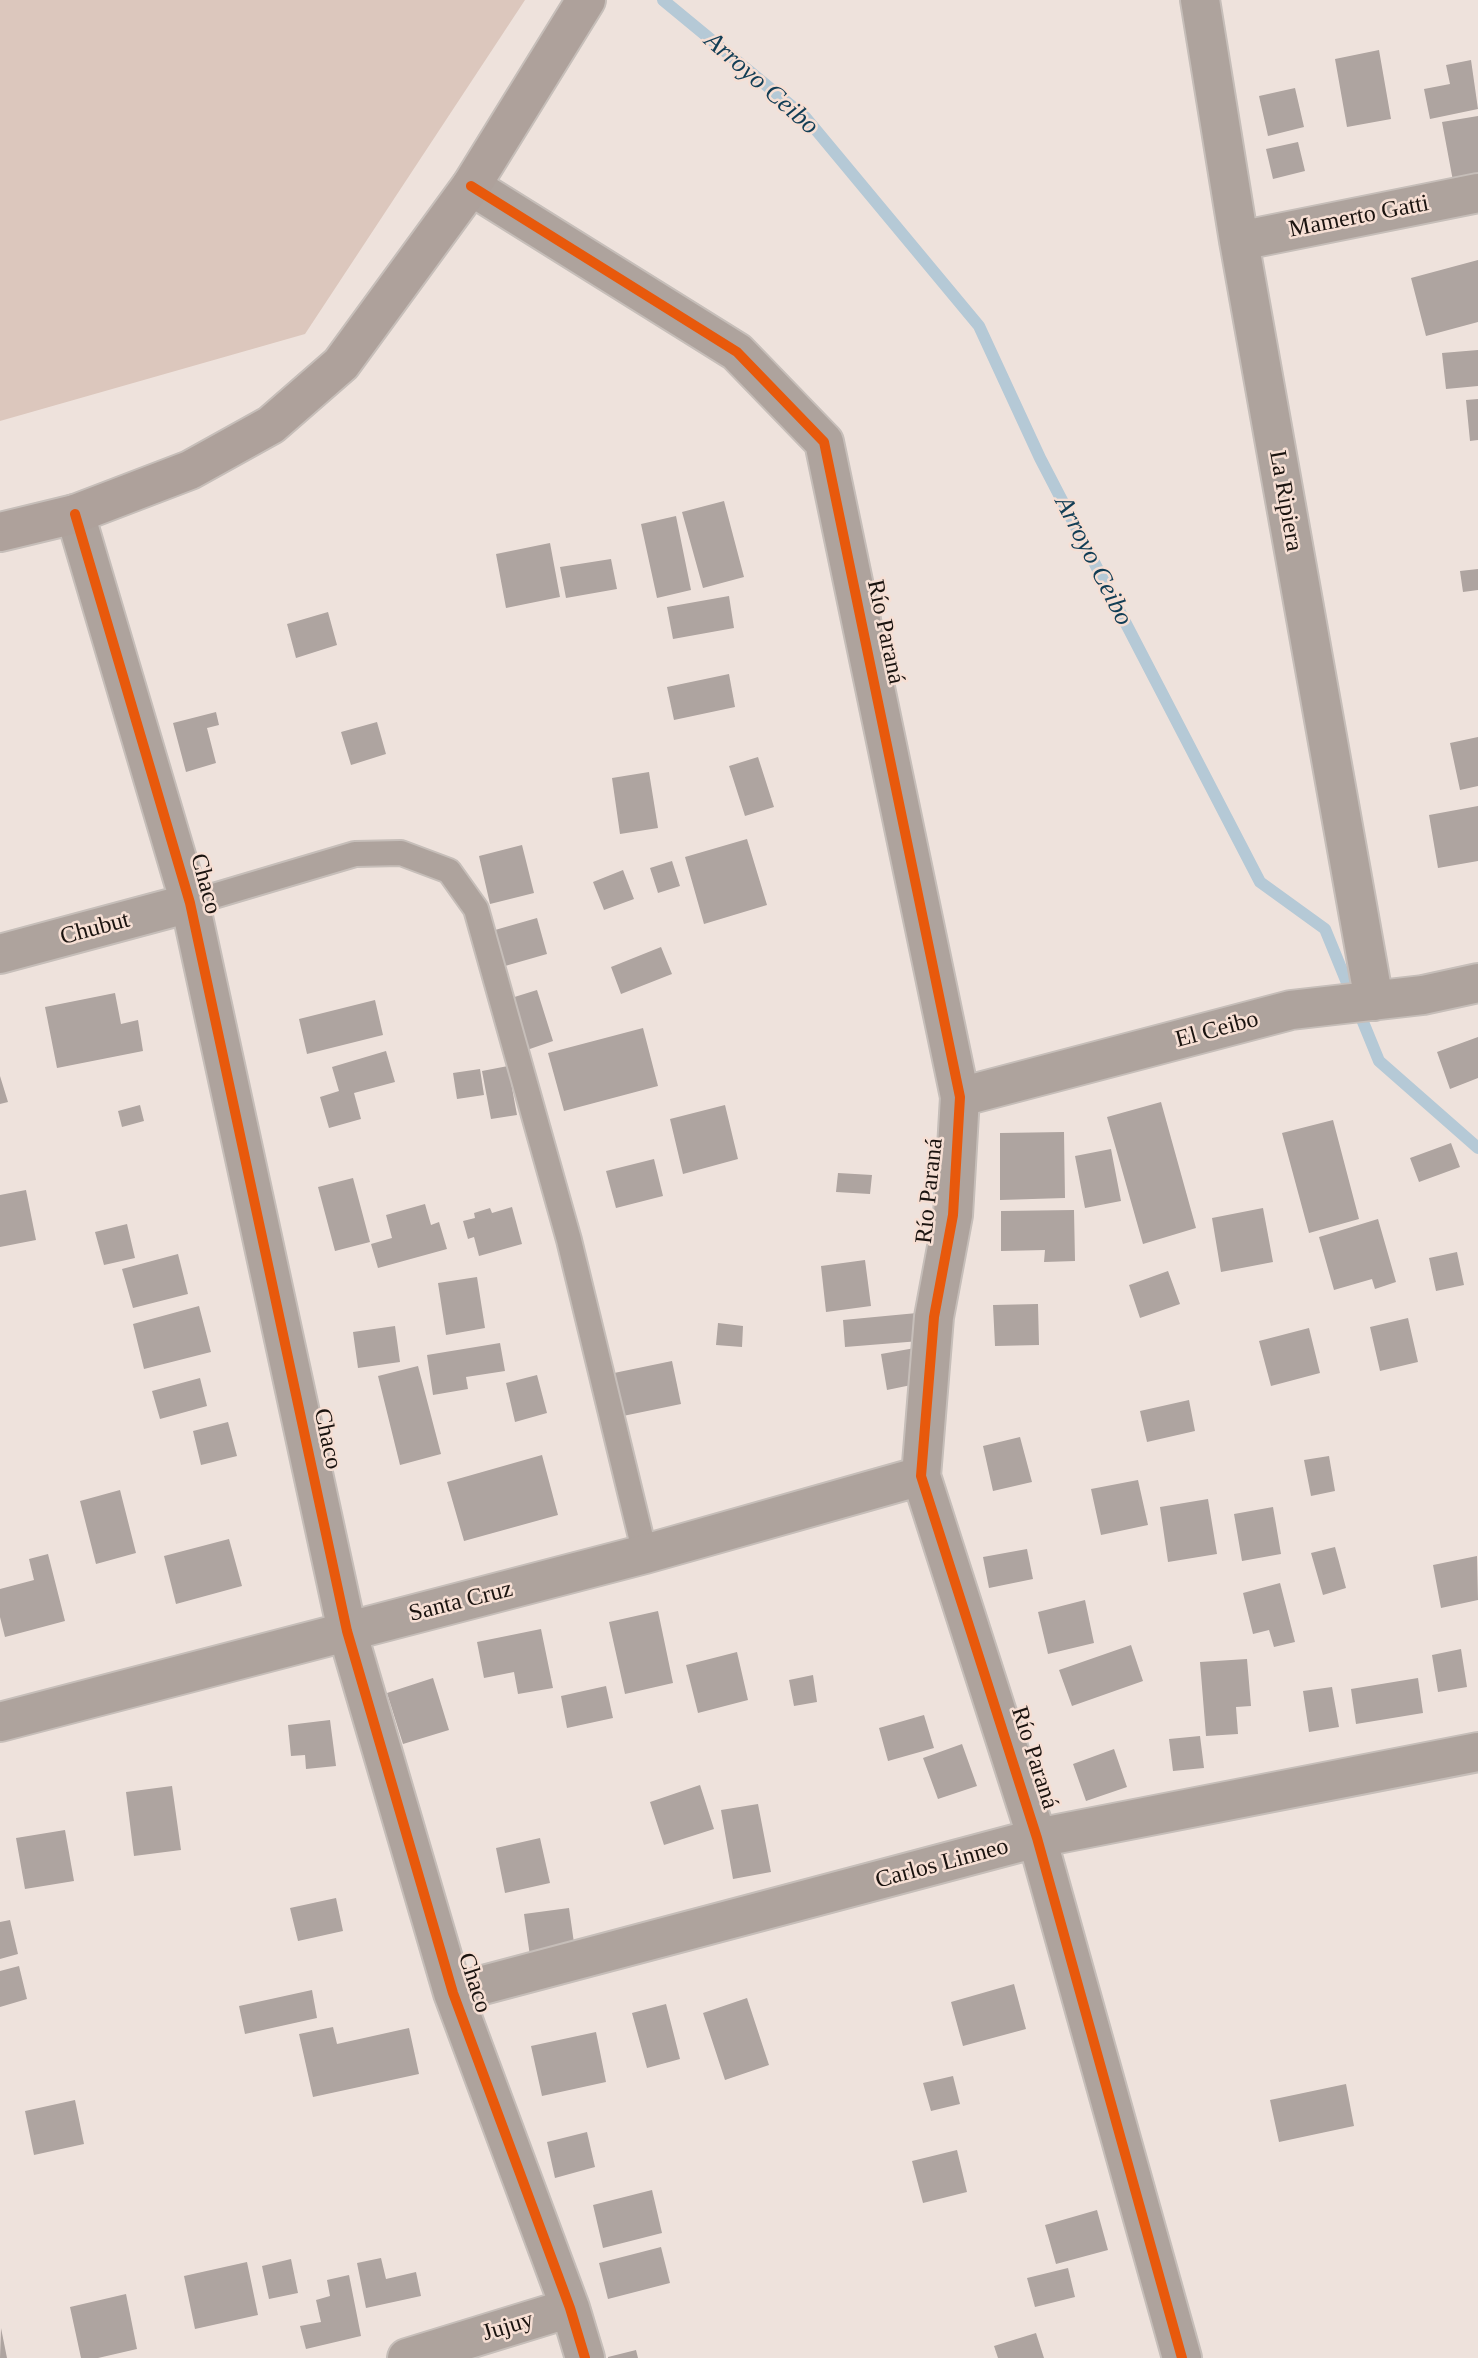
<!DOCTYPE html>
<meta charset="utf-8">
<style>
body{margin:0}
canvas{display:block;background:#eee2dc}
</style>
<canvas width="1478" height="2358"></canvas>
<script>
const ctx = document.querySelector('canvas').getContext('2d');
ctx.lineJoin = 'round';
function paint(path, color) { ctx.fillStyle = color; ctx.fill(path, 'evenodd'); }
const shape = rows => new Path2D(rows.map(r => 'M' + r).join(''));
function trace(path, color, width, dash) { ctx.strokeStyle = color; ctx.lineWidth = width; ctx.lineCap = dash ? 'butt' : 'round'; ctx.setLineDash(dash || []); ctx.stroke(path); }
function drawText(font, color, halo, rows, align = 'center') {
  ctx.font = font + ' Georgia,serif'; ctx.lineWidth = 5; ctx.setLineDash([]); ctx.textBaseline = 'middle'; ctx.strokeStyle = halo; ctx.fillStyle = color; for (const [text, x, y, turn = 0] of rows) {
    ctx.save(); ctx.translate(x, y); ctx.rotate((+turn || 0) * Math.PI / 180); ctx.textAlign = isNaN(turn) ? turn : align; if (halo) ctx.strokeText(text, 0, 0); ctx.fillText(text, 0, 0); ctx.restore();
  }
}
const green = shape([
 [0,0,525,0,305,334,0,421]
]);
const stream = shape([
 [663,0,806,118,979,326,1040,458,1260,882,1325,929,1379,1061,1478,1148]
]);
const building = shape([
 [1379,50,1391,119,1347,127,1335,59],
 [1471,60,1478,109,1430,119,1424,89,1450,84,1446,65],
 [1295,88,1304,127,1268,136,1259,96],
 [1478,116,1478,176,1453,181,1442,122],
 [1298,142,1305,171,1273,179,1266,149],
 [1478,260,1478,322,1426,336,1411,278],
 [1478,350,1478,386,1446,389,1442,353],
 [1478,399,1478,440,1470,441,1466,400],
 [724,501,744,577,703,588,682,512],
 [676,516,691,590,657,598,641,524],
 [550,543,560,597,506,608,496,554],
 [611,559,617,589,566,598,560,567],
 [1478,569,1478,590,1463,592,1460,571],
 [729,596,734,628,673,639,667,607],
 [328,612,337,645,296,658,287,624],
 [729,674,735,707,674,720,667,687],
 [216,712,219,725,207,728,216,763,186,772,173,723],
 [377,722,386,754,351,765,341,732],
 [1478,737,1478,786,1460,790,1450,743],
 [758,757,774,807,745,816,729,766],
 [649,772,658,828,620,834,612,778],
 [1478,806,1478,861,1438,868,1429,815],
 [747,839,767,905,704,924,685,857],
 [522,845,534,893,490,904,479,856],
 [672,861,680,886,658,893,650,868],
 [623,870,634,899,604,910,593,882],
 [537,918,547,954,498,968,488,932],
 [661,947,672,974,621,994,611,967],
 [537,990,553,1041,524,1051,508,999],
 [115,993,121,1024,138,1020,143,1051,57,1068,45,1007],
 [375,1000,383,1035,307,1054,299,1019],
 [643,1028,658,1086,564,1111,548,1053],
 [1478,1037,1478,1078,1450,1089,1437,1052],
 [386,1051,395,1082,354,1093,361,1119,329,1128,320,1097,339,1091,332,1067],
 [508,1066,517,1115,491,1119,482,1071],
 [480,1069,484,1095,457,1099,453,1073],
 [0,1076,8,1102,0,1104],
 [1161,1102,1196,1228,1143,1244,1107,1117],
 [140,1105,144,1121,122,1127,118,1111],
 [725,1105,738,1159,683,1174,670,1119],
 [1333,1120,1359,1219,1309,1233,1282,1133],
 [1064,1132,1065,1198,1000,1200,1000,1133],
 [1451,1143,1460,1167,1419,1182,1410,1158],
 [1111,1149,1121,1201,1085,1208,1075,1156],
 [654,1159,663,1196,616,1208,606,1171],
 [838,1173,872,1175,870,1194,836,1192],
 [353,1178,370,1242,335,1251,318,1187],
 [26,1190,36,1240,0,1247,0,1195],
 [425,1204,431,1225,439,1222,447,1249,378,1268,371,1244,392,1238,386,1215],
 [512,1207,522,1244,479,1256,474,1237,468,1239,463,1221,475,1218,474,1213,490,1208,492,1213],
 [1263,1208,1273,1262,1221,1272,1212,1218],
 [1074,1210,1075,1261,1044,1262,1045,1250,1001,1251,1001,1211],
 [1378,1219,1396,1282,1375,1289,1372,1279,1334,1290,1319,1237],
 [127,1224,135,1258,104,1265,95,1232],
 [1457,1252,1464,1285,1436,1291,1429,1258],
 [178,1254,188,1294,133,1308,122,1269],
 [865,1260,871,1306,826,1312,821,1266],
 [1168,1271,1180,1304,1140,1318,1129,1285],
 [477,1277,485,1328,446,1335,438,1283],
 [1038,1304,1039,1345,995,1346,993,1305],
 [199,1306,211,1352,144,1369,133,1324],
 [917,1313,920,1341,845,1347,843,1320],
 [1408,1318,1418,1362,1380,1371,1370,1327],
 [718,1323,743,1326,742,1347,716,1345],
 [395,1326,400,1362,358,1368,353,1332],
 [1309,1328,1320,1373,1271,1386,1259,1341],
 [500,1343,505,1371,466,1377,468,1389,433,1395,427,1355],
 [915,1348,921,1383,887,1390,881,1354],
 [672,1361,681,1404,623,1416,614,1373],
 [418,1366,441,1454,400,1465,378,1376],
 [537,1375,547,1413,515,1422,506,1383],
 [200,1378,207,1406,160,1419,152,1391],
 [1189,1400,1195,1431,1147,1442,1140,1411],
 [228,1422,237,1456,201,1465,193,1431],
 [1020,1437,1032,1482,993,1491,983,1446],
 [542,1455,558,1515,464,1541,447,1482],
 [1329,1456,1335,1491,1311,1496,1304,1460],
 [1138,1480,1148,1525,1101,1535,1091,1489],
 [120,1490,136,1553,96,1564,80,1501],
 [1208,1499,1217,1554,1168,1562,1160,1507],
 [1273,1507,1281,1554,1242,1561,1234,1514],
 [229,1539,242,1586,176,1604,164,1556],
 [1335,1547,1346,1588,1323,1595,1311,1553],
 [1027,1549,1033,1579,989,1588,983,1557],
 [48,1554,65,1621,5,1637,0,1617,0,1589,34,1580,29,1559],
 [1477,1556,1478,1600,1441,1608,1433,1565],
 [1280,1583,1295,1642,1274,1647,1269,1630,1253,1634,1243,1593],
 [1085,1600,1094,1643,1048,1654,1038,1612],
 [658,1611,673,1683,625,1694,609,1622],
 [541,1629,553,1688,518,1694,514,1672,484,1678,477,1642],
 [1131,1645,1143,1681,1072,1706,1059,1670],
 [1461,1649,1467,1687,1438,1692,1432,1655],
 [737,1652,748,1700,698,1713,686,1665],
 [1247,1659,1251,1706,1236,1707,1238,1734,1206,1736,1200,1662],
 [813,1675,817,1702,794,1706,789,1680],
 [433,1678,449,1730,403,1744,387,1693],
 [1418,1678,1423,1713,1356,1724,1351,1689],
 [606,1686,613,1718,567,1728,561,1696],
 [1332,1687,1339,1727,1309,1732,1303,1691],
 [924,1715,934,1748,888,1761,879,1728],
 [330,1720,336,1766,306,1769,305,1755,291,1756,288,1725],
 [1200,1736,1204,1768,1173,1771,1169,1739],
 [962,1744,977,1786,938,1799,923,1758],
 [1114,1749,1127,1787,1086,1801,1073,1764],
 [700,1785,714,1829,664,1845,650,1802],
 [172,1786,181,1850,134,1856,126,1792],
 [758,1804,771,1872,733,1879,721,1810],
 [65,1830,74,1881,25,1889,16,1838],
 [540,1838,550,1883,505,1893,496,1848],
 [336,1898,343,1931,298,1941,290,1908],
 [569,1908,575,1950,530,1956,524,1914],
 [10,1920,18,1954,0,1959,0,1922],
 [19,1966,27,1999,0,2007,0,1971],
 [1014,1984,1026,2029,963,2046,951,2002],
 [312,1990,317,2018,245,2034,239,2006],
 [747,1998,769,2065,725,2080,703,2013],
 [666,2004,680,2059,647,2068,632,2013],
 [333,2027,337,2044,409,2028,419,2074,313,2097,299,2034],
 [596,2032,606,2082,542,2096,531,2046],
 [953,2076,960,2104,931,2111,923,2083],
 [1346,2084,1354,2126,1279,2142,1270,2100],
 [75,2100,84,2144,34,2155,25,2111],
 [587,2132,595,2167,555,2178,547,2142],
 [957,2150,967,2192,923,2203,912,2161],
 [652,2190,662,2233,603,2248,593,2205],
 [1097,2210,1108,2250,1056,2264,1045,2225],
 [661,2247,670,2283,608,2299,599,2263],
 [381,2258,386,2279,416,2272,421,2296,366,2308,357,2263],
 [291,2259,298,2293,269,2299,262,2266],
 [247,2262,258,2315,195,2329,184,2276],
 [1068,2268,1075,2297,1035,2307,1027,2278],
 [349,2275,361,2336,306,2349,300,2326,321,2322,316,2300,330,2296,327,2280],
 [126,2294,137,2349,98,2358,81,2358,70,2307],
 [1,2328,7,2358,0,2358],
 [1036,2333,1044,2358,998,2358,994,2346],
 [636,2350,638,2358,608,2358,608,2357]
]);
const lane = shape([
 [190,903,355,854,401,853,449,871,476,909,569,1240,645,1554]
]);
const street = shape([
 [1200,0,1239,241,1374,1001],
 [471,186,737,352,824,442,960,1097,953,1215,934,1317,921,1476,1037,1838,1182,2358],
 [1239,241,1478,193],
 [75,514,190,903,347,1631,453,1993,570,2308,585,2358],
 [0,954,190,903],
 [960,1097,1291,1010,1423,995,1478,983],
 [0,1722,645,1554,921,1476],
 [453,1993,1037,1838,1478,1752],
 [407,2358,570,2308]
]);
const secondary = shape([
 [0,532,75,514,190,470,271,425,341,364,471,186,586,0]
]);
const cycleway = shape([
 [471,186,737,352,824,442,960,1097,953,1215,934,1317,921,1476,1037,1838,1182,2358],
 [75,514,190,903,347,1631,453,1993,570,2308,585,2358]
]);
const streetNames = [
 ["Mamerto Gatti",1359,217,-11],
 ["La Ripiera",1285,501,80],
 ["Río Paraná",885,632,78],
 ["Chaco",205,884,75],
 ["Chubut",95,929,-15],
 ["El Ceibo",1217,1030,-15],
 ["Río Paraná",930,1191,-84],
 ["Chaco",327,1439,78],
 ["Santa Cruz",461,1602,-14],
 ["Río Paraná",1034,1758,72],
 ["Carlos Linneo",942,1864,-15],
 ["Chaco",474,1983,72],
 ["Jujuy",508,2327,-17]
];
const waterNames = [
 ["Arroyo Ceibo",761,84,41],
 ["Arroyo Ceibo",1093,561,63]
];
paint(green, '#dcc7bd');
trace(stream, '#b5c9d6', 12);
paint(building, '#aea4a0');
trace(lane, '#c6beb9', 28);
trace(street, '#c6beb9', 42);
trace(secondary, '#c6beb9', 42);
trace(lane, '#aea39d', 24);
trace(street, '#aea39d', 38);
trace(secondary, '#aea19b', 38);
trace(cycleway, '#e8590c', 10);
drawText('24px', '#1a130f', '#f6dfd4', streetNames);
drawText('italic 26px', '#113d55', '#f6dfd4', waterNames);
</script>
